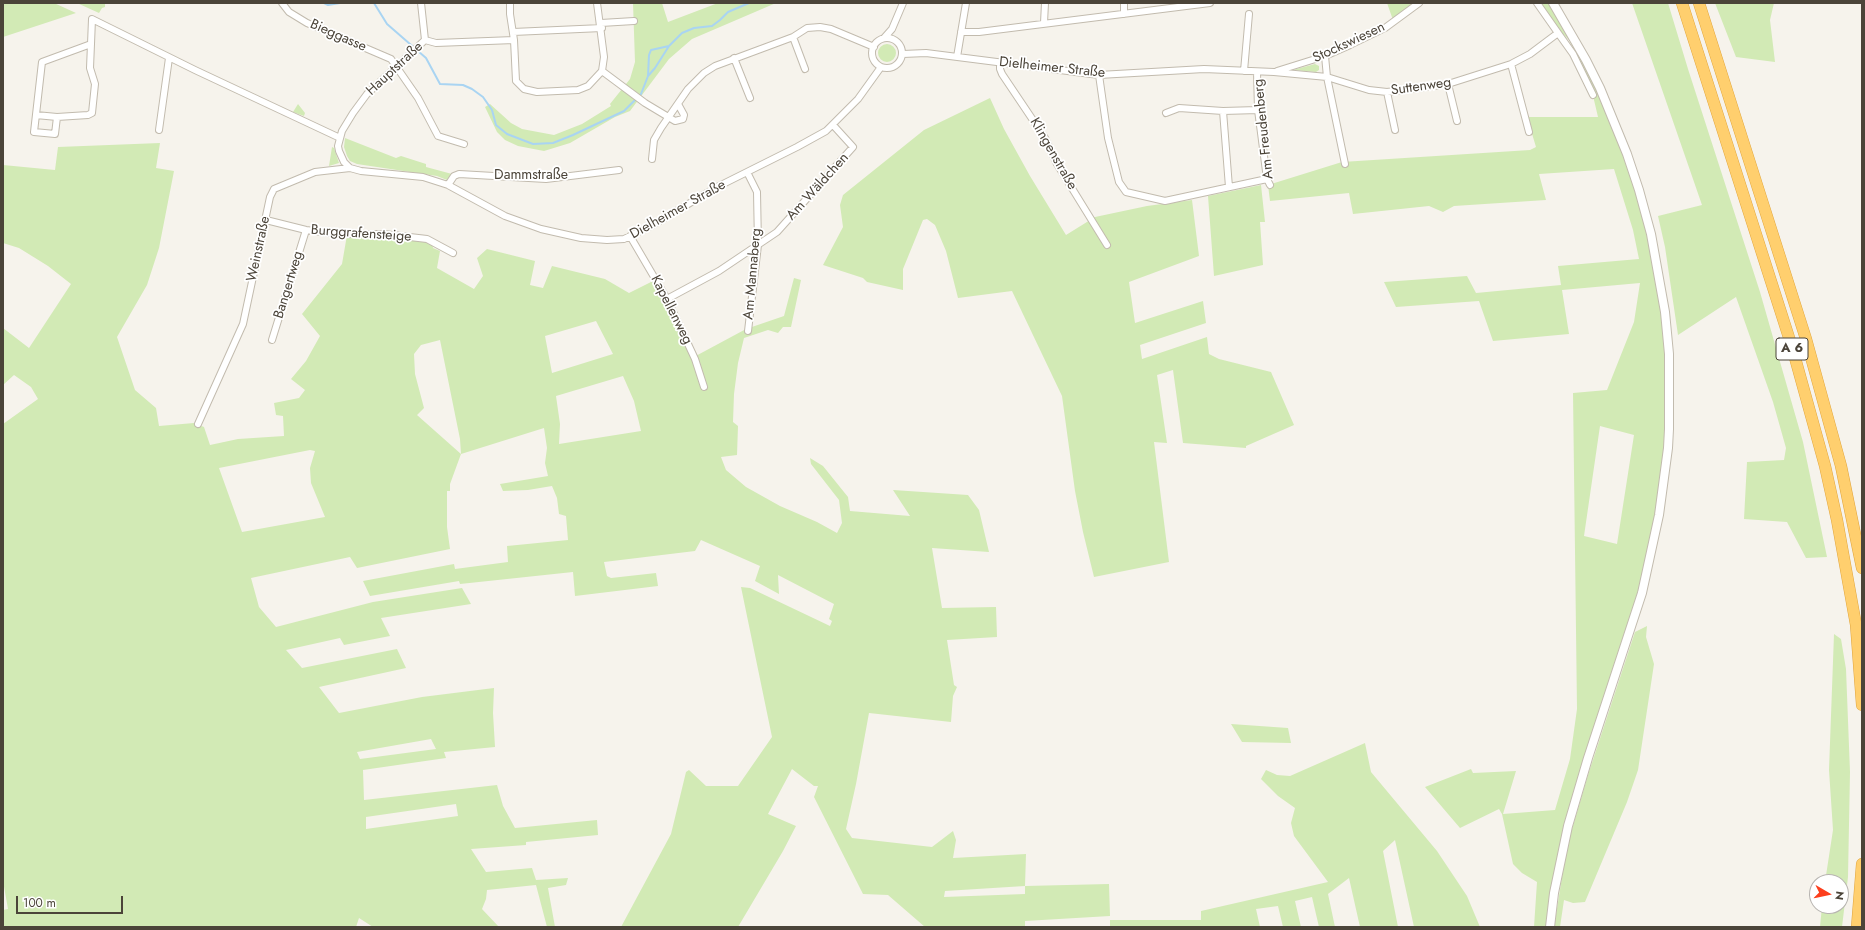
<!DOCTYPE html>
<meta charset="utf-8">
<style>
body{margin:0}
#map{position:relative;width:1865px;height:930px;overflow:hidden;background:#f6f3ec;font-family:Jost,sans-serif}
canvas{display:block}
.frame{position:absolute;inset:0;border:4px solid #4b4439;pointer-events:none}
.north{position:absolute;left:1809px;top:874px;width:40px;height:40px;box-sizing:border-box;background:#fff;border:1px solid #b7b4b0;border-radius:50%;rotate:99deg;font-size:11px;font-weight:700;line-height:16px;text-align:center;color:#4b4439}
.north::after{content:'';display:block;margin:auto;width:14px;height:18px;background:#fc3f1d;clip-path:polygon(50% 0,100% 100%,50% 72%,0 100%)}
.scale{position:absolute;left:16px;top:896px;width:107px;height:18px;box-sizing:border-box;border:2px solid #4b4439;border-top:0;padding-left:5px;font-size:12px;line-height:14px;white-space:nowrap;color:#4b4439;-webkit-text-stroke:3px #fff;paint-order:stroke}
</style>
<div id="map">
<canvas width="1865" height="930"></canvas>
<div class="frame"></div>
<div class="north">N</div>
<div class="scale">100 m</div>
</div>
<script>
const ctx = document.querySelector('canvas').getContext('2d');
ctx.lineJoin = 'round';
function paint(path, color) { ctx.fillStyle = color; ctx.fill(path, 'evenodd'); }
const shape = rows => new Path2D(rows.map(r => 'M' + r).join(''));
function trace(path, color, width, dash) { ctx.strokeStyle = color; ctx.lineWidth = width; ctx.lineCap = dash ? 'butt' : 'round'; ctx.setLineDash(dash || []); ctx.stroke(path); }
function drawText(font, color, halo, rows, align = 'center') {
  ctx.font = font + ' Jost,sans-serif'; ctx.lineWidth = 3.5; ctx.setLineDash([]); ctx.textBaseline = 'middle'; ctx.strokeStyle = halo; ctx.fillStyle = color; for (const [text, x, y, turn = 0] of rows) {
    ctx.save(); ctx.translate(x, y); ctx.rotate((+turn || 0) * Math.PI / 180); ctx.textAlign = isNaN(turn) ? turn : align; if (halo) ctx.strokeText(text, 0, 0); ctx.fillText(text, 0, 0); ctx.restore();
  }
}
const green = shape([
 [3,3,54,3,76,13,3,37],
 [77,3,105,3,105,7,102,8,99,13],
 [633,3,662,3,668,22,718,3,776,3,692,39,669,59,630,111,615,117,570,143,544,151,518,146,505,140,497,132,485,107,490,104,511,123,522,129,554,135,582,124,611,106,610,104,630,79,635,62],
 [1387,3,1413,3,1393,20],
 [1540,3,1548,3,1570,35,1597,88,1627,164,1649,238,1662,318,1666,364,1665,451,1648,561,1562,835,1551,887,1546,927,1534,927,1537,882,1522,873,1513,864,1502,814,1499,809,1460,828,1425,787,1471,769,1473,773,1516,771,1503,814,1555,810,1570,759,1577,709,1573,393,1607,390,1634,322,1640,283,1562,290,1569,334,1493,341,1479,301,1396,307,1384,282,1467,276,1476,293,1561,285,1558,266,1639,259,1633,230,1614,169,1539,174,1546,200,1454,206,1443,212,1429,206,1353,214,1349,193,1270,201,1268,185,1342,162,1530,150,1536,147,1527,117,1598,117,1590,83,1579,58,1569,40,1558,29],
 [1600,426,1634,435,1617,544,1584,536],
 [1632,3,1668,3,1688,69,1760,292,1803,442,1827,557,1806,558,1787,522,1744,519,1747,462,1784,460,1786,448,1773,402,1736,297,1678,335,1665,247,1658,216,1702,205],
 [1715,3,1774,3,1770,20,1775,62,1736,57],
 '878 53a9 9 0 1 1 18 0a9 9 0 1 1-18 0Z',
 [1315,64,1319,66,1319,70,1316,72,1293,70],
 [990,98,1004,129,1030,176,1066,235,1095,217,1147,206,1192,200,1199,256,1129,282,1135,323,1203,301,1206,323,1140,345,1142,359,1207,337,1209,354,1219,359,1271,372,1294,425,1246,446,1246,448,1183,443,1173,370,1157,375,1167,443,1154,442,1169,562,1094,577,1083,532,1075,491,1062,396,1012,291,958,298,946,251,935,225,927,219,923,220,903,269,903,290,867,282,863,278,823,265,843,227,840,205,843,195,924,130],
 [298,104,305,113,304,116,293,112],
 [345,138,396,158,401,156,426,164,426,167,452,174,447,180,437,176,357,164,350,161,347,156,344,147],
 [160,143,156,168,174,171,159,248,147,285,117,337,135,390,156,408,159,426,194,423,204,427,210,445,238,439,284,436,283,416,276,415,274,403,299,398,305,390,291,379,306,361,320,336,302,314,342,264,347,235,382,236,432,243,433,248,440,251,437,268,474,289,483,276,477,258,487,249,535,261,530,285,543,288,552,266,605,279,629,293,653,281,669,307,692,358,746,329,784,316,794,278,801,280,791,327,783,327,778,333,768,330,744,338,738,363,734,394,733,422,738,426,737,455,721,457,726,470,746,487,780,506,817,522,837,533,842,523,839,500,811,464,810,458,823,466,848,497,850,511,910,516,893,490,968,495,979,510,989,552,932,548,942,608,996,607,997,637,947,640,954,685,957,687,953,696,951,722,869,713,856,784,846,829,852,838,932,847,953,831,956,840,953,858,1026,854,1025,886,1109,884,1110,916,1025,921,1025,927,925,927,888,895,863,894,814,797,818,786,814,786,792,769,768,814,796,826,783,851,738,927,621,927,671,834,686,772,689,770,706,786,738,786,772,737,741,587,750,588,830,626,832,621,829,619,834,604,778,575,779,594,755,581,760,566,701,540,695,551,604,562,607,576,611,578,656,573,658,586,575,596,573,572,460,584,459,581,370,596,363,581,454,564,455,569,508,562,507,546,568,540,566,516,559,514,557,498,552,486,528,490,503,491,500,484,548,476,545,463,547,448,544,428,461,454,450,484,450,491,447,491,447,527,450,549,357,568,350,557,251,578,259,607,276,627,373,602,462,588,471,604,381,618,390,636,344,645,340,638,286,650,302,668,397,649,406,668,319,687,339,713,422,697,494,688,493,713,495,747,444,752,446,758,363,770,364,800,497,785,503,806,515,828,597,820,598,835,526,842,526,845,471,849,486,872,532,868,536,880,568,878,566,885,548,888,555,927,547,927,536,885,487,890,486,899,482,909,499,927,373,927,359,918,356,927,3,927,3,910,8,909,3,881,3,424,38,399,31,387,14,375,3,385,3,328,29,348,71,284,48,266,19,248,3,243,3,165,55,170,58,147],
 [596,321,613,354,552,373,545,336],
 [440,340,460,439,461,454,417,415,424,408,415,374,414,354,421,345],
 [623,376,634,401,641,431,559,444,560,424,556,396],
 [310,450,315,451,310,468,311,483,325,517,242,532,219,468],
 [431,739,436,749,360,759,357,752],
 [456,804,458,816,366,829,366,817],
 [1025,886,1025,894,944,897,945,891],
 [332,147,334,148,339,163,329,166],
 [1261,185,1265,222,1260,222,1263,265,1214,276,1208,196],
 [1647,626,1646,637,1654,664,1638,770,1627,802,1585,902,1573,903,1564,900,1560,927,1554,927,1567,846,1588,775,1635,632],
 [1834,634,1841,639,1846,669,1850,772,1848,877,1842,927,1820,927,1822,906,1841,906,1841,882,1825,882,1833,830,1829,770],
 [1231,724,1288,728,1291,743,1242,742],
 [1365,743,1371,772,1437,851,1467,896,1480,927,1414,927,1395,840,1383,851,1398,927,1360,927,1349,878,1328,894,1335,927,1319,927,1312,897,1295,901,1301,927,1283,927,1278,906,1256,909,1260,927,1110,927,1110,920,1201,920,1201,911,1328,882,1294,836,1291,823,1295,808,1278,796,1261,779,1266,770,1277,775,1290,776]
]);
const stream = shape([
 [324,3,328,5,340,3],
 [374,3,387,24,426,58,440,84,463,85,472,89,483,97,492,110,496,125,507,134,533,144,553,143,573,135,624,111,641,94,648,76,655,68,669,46,682,33,694,28,712,26,720,20,728,12,749,3],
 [648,76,649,55,651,50,669,46]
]);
const minor = shape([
 [282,3,289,12,307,23,391,59,418,98,438,136,464,144],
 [510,3,510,14,514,40,516,81,524,89,537,92,578,90,588,86,602,71,604,57,597,3],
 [1124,14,1124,3],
 [601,23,634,21],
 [1044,23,1045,3],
 [513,32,602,28],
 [961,32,979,32,1210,3],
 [1558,33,1573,54,1593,95],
 [793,37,805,69],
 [884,38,892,29,903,3],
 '872 53a15 15 0 1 1 30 0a15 15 0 1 1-30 0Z',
 [425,40,436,43,514,40],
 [91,44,90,68,95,84,92,113,88,115,57,117,55,134,34,132,42,62,91,44,92,19,195,70,340,138],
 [903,54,926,53,1099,75,1204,69,1274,72,1327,77,1369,90,1387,92,1448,84,1511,64,1530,54,1558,33,1537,3],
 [1325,56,1327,77,1345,164],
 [957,57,966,3],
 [734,58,750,98],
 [1000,63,1000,69,1002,74,1045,138,1057,164,1107,245],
 [1511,64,1529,132],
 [602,71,645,103,675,121,683,119,684,115,678,104],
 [1244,71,1249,14],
 [1277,71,1325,56,1350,45,1385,28,1419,3],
 [1257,72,1258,110,1267,179,1270,185],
 [1099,75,1108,138,1119,182,1126,192,1165,201,1267,179],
 [1448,84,1457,121],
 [1387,92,1395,130],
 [1223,111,1229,187],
 [1166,113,1179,108,1223,111,1258,110],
 [36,115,57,117],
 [159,130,169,58],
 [652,159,654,140,661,128,688,89,704,73,715,66,793,37,807,28,820,27,831,29,874,47],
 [350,168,361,171,423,177,448,185,505,216,541,229,581,238,607,240,624,239,651,226,717,187,797,147,826,131,858,99,881,67],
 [747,172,757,192,758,245,748,331],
 [448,185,454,176,459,174,546,179,619,170],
 [266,220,306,230,339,234,384,234,427,239,453,253],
 [630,236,667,299,695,359,704,387],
 [667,299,719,271,777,232,853,147,833,125],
 [272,340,306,230],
 [198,424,243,324,270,197,274,189,315,172,350,168,344,162,339,151,338,146,342,131,353,113,367,94,425,40,421,3]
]);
const tertiary = shape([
 [1550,927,1554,893,1568,826,1588,758,1642,593,1659,515,1668,448,1669,429,1669,354,1665,312,1651,234,1639,190,1627,154,1600,88,1586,60,1553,3]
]);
const motorway = shape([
 [1682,3,1792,347,1825,466,1837,520,1856,625,1862,705],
 [1699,3,1806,339,1841,466,1862,568],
 [1857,927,1862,864]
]);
const shields = [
 [1792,349,32]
];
const shieldNames = [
 ["A 6",1792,349]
];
const streetNames = [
 ["Bieggasse",338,36,24],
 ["Stockswiesen",1349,43,-25],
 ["Dielheimer Straße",1052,68,6],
 ["Hauptstraße",395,69,-43],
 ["Suttenweg",1421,87,-8],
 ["Am Freudenberg",1264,129,-96],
 ["Klingenstraße",1053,154,60],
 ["Dammstraße",531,176],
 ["Am Wäldchen",818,187,-48],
 ["Dielheimer Straße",678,210,-29],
 ["Burggrafensteige",361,234,4],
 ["Weinstraße",259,249,-78],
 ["Am Mannaberg",753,274,-85],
 ["Bangertweg",289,285,-73],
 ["Kapellenweg",671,310,63]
];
paint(green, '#d2eab5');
trace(stream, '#a9d4f2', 2);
trace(minor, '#c2bbae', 8);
trace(tertiary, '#c2bbae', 10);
trace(motorway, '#e0a43c', 12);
trace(minor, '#fff', 6);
trace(tertiary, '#fff', 8);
trace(motorway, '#ffcf6e', 11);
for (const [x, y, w] of shields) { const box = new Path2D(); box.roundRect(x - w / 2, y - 11, w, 22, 3); ctx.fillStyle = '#fff'; ctx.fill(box); trace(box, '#4b4439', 1); }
drawText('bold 13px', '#4b4439', null, shieldNames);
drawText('14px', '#4b4439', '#fff', streetNames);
</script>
